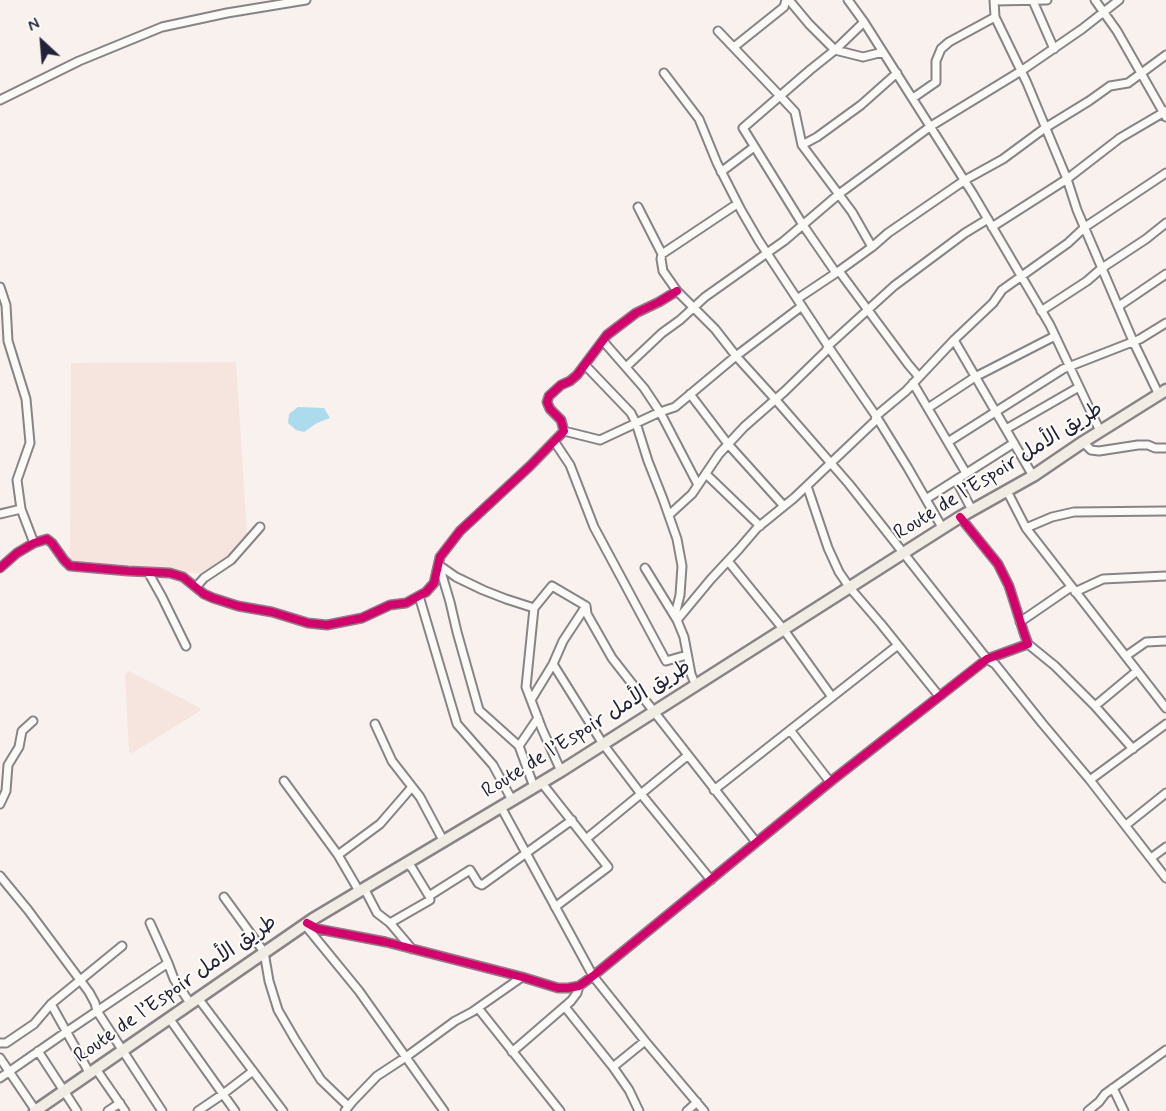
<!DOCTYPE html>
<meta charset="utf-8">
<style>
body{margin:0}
#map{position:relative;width:1166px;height:1111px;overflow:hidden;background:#f8f1ed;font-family:Mynerve,sans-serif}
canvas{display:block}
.north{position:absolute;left:12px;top:12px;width:60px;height:60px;-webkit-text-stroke:4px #fdfcf7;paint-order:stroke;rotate:334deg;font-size:16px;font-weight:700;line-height:24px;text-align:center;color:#22223b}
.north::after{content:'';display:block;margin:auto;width:21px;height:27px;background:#22223b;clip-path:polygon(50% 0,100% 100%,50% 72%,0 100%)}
</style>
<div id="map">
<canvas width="1166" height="1111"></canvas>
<div class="north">N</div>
</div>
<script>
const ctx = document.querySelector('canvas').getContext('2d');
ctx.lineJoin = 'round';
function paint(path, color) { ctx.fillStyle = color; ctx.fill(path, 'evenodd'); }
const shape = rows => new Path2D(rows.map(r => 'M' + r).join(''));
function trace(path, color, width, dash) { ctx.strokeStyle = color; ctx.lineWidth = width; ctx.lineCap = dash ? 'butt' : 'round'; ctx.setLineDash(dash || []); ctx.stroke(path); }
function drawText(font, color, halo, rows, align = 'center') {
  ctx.font = font + ' Mynerve,"Playpen Sans Arabic",sans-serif'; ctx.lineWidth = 4.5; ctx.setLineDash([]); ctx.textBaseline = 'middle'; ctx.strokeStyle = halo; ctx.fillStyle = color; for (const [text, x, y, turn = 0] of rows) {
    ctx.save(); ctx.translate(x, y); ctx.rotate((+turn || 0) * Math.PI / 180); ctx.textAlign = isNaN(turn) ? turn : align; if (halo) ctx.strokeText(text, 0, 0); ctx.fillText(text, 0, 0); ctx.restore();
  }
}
const built = shape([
 [236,362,247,534,241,546,207,574,70,563,71,363],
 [129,671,200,708,200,711,132,753,129,752,125,674]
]);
const water = shape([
 [298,407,324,408,330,418,317,423,304,432,296,430,288,423,289,414]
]);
const minor = shape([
 [789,0,809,24,835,50,863,57,883,52],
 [848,0,864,22,973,194,1050,325,1100,431],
 [994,0,995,17,1027,83,1067,179,1077,210,1133,341,1159,395],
 [1095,0,1117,31,1166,117],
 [994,1,1047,0],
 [1033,1,1054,49],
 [718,31,780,96,795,112,802,145,852,212,872,247],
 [734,47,784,7,786,0],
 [664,73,699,119,717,163,741,210,759,241,832,352,876,416,908,468,943,529],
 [913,98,936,82,936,61,941,49,949,42,995,17],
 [0,100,79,61,162,27,227,13,306,0],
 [802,145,817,137,861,105,897,73],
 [721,172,754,147],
 [638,207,662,254,661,259,663,271,677,291,715,329,736,356,775,399,849,484,987,659,995,664,1042,723,1090,780,1166,878],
 [992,227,1067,179,1120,138,1166,111],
 [662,254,737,204],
 [839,271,908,364,919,377],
 [836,273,803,225,743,128,810,70,835,50,864,22],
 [0,287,6,305,8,341,26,399,30,443,17,480,21,509,34,543],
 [797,299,836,273,872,247,888,233,965,180,1003,159,1045,128,1089,101,1110,86,1128,83,1166,55],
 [1119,306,1166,274],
 [1041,311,1087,281,1102,268,1146,239,1166,223],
 [954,340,1033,476],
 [603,341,644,388,660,412,698,485],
 [585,365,631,413,636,423,648,461,663,499,677,539,682,566,680,595,676,611,677,620],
 [626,367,662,333,680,320,705,297,784,241,839,194,931,126,1021,71,1082,29,1119,0],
 [913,383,966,473],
 [690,394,728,444,783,505],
 [928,408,975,377,1055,336],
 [1006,429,1079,387],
 [564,431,600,440,660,412,675,407,736,356,802,306],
 [554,441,570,465,594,527,666,661,687,655],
 [948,442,1063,369,1140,339,1166,323],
 [1083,442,1091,450,1099,451,1138,445,1148,445,1155,448,1166,448],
 [706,474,760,526],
 [956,480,972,510],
 [807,486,828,548,839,572,850,588,881,624,939,696],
 [1007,491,1026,528,1166,708],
 [926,499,1014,443],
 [0,514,21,509],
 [669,515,692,494,719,454,744,427,785,391,826,351,828,346,894,286,965,233,988,219],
 [1026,528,1052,517,1074,512,1166,511],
 [728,561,784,630,832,697],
 [439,565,450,602,457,632,479,710,519,746,534,787],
 [439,565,456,577,483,590,506,599,534,608],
 [0,568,17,553,34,543,47,539,52,543,64,560,70,566,128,571,170,573,183,577,204,594,213,598,238,606,272,612,308,623,327,625,362,618,390,605,406,603,426,592,434,583,440,557,460,531,530,466,564,431,561,420,550,409,547,402,549,396,561,385,570,381,577,375,607,335,636,313,659,302,677,291],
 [645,568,677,620,684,637,691,674,696,686],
 [148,572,162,597,186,646],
 [196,587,204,578,231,560,260,527],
 [1075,592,1103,579,1166,576],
 [419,596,457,724,493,765,512,800],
 [677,620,711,579,739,549,757,528,794,498,875,421,876,416,906,391,954,340,993,303,1002,290,1068,243,1085,227,1166,173],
 [1020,622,1071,587],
 [1028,644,1055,666,1095,706,1133,749],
 [1126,656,1146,642,1166,641],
 [553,664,603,744,641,794,711,880],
 [531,700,553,664,563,641,586,606],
 [1095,706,1137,671],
 [375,724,392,761,420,797,444,842],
 [790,730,830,782],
 [519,746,538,718],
 [561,771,542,729,526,687,534,608,552,586,586,606,587,614,612,658,756,842],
 [1090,780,1166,724],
 [284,781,338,855,359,891],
 [541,782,608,867,555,907],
 [714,790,898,645],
 [0,804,6,791,8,765,19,747,22,731,33,721],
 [501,807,593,976,645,1041,704,1111],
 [1126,825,1166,793],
 [586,839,687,756],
 [338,855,380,824,412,787],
 [1151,858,1166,847],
 [407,863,412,868,429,896],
 [0,876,28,910,89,992,95,1003,97,1011,162,1111],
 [364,888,377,913,390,923,430,900,429,896,470,870,478,883,482,885,572,820],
 [224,897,264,952,269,981,278,1010,296,1041,321,1080,348,1106],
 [150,923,168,963,174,979,190,1003],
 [307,923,318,929,386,942,522,977,558,988,568,988,579,986,593,976,830,782,987,659,1028,644,1024,633,1009,586,998,564,960,517],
 [390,923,412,949],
 [305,925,359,991,444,1111],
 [198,998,283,1111],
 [51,1004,90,1074],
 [565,1007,613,1067,629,1090,639,1111],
 [478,1008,560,1111],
 [169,1018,235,1111],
 [0,1043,6,1043,34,1024,51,1004,122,946],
 [38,1051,77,1111],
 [512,1052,571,1001,577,993,579,986],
 [0,1058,36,1111],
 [613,1067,645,1041],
 [96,1069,125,1111],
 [0,1078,66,1032,168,963],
 [1113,1088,1124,1111],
 [108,1111,120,1103],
 [198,1111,223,1094,253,1071],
 [345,1111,352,1102,377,1076,406,1057,455,1021,472,1012,522,977],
 [687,1111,697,1102],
 [1088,1111,1099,1102,1105,1094,1166,1050]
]);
const highway = shape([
 [35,1111,313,919,561,771,960,517,1033,476,1083,442,1166,390]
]);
const cycleway = shape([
 [0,568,17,553,34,543,47,539,52,543,64,560,70,566,128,571,170,573,183,577,204,594,213,598,238,606,272,612,308,623,327,625,362,618,390,605,406,603,426,592,434,583,440,557,460,531,530,466,564,431,561,420,550,409,547,402,549,396,561,385,570,381,577,375,607,335,636,313,659,302,677,291],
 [307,923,318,929,386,942,522,977,558,988,568,988,579,986,593,976,830,782,987,659,1028,644,1024,633,1009,586,998,564,960,517]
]);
const streetNames = [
 ["Route de l’Espoir طريق الأمل",999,472,-32],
 ["Route de l’Espoir طريق الأمل",587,730,-32],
 ["Route de l’Espoir طريق الأمل",176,990,-35]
];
paint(built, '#f6e5de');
paint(water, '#addbee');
trace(minor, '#878487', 11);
trace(highway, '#878487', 15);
trace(minor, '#fbfaf7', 7);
trace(highway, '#f1ede5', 10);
trace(cycleway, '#d6006c', 8);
drawText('21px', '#22223b', '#fdfcf7', streetNames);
</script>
